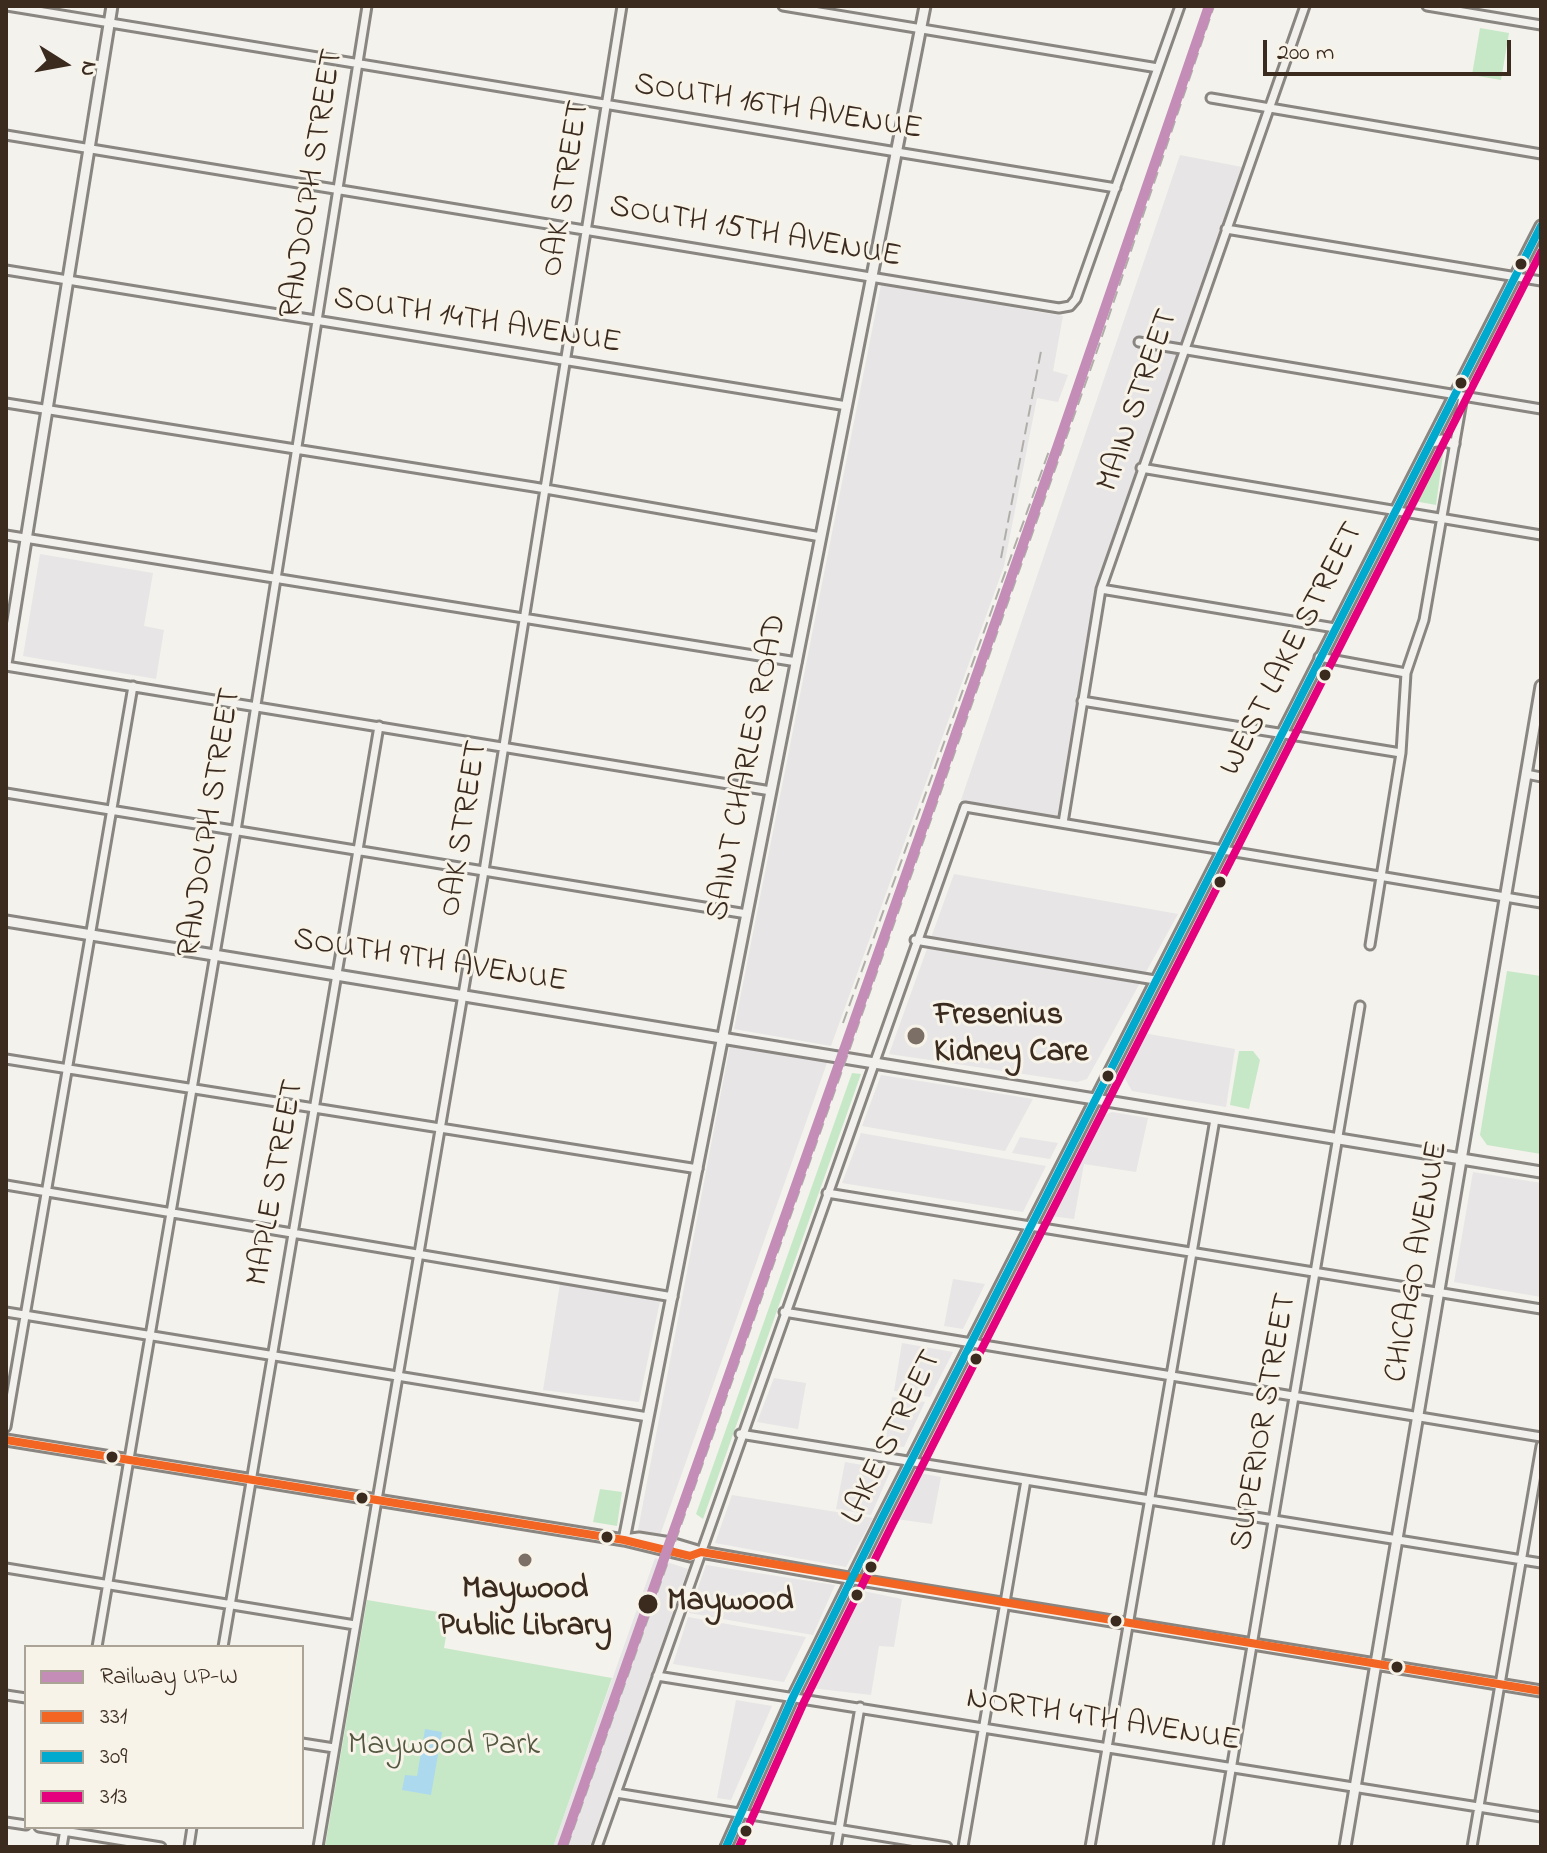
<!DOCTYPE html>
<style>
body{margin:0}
#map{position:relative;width:1547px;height:1853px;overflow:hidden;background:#f4f2ec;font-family:"Indie Flower",sans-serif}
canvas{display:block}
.frame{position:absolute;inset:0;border:8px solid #3b2a1e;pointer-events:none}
.legend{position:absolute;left:24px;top:1645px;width:280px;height:184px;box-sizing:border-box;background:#f7f3e8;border:2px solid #aca397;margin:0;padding:10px 14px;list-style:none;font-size:24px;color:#3b2a1e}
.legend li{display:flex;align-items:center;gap:16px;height:40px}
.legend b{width:40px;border:2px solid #aca397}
.north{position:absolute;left:24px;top:24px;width:80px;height:80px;-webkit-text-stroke:6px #f7f3e8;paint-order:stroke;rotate:101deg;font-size:22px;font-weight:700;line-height:32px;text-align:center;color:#3b2a1e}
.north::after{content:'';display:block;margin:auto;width:28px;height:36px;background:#3b2a1e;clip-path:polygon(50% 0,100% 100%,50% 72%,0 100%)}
.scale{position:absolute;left:1263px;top:40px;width:248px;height:36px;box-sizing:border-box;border:4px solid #3b2a1e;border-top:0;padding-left:10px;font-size:24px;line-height:28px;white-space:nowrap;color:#3b2a1e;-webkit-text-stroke:6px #f7f3e8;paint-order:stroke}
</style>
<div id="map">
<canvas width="1547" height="1853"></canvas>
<div class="frame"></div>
<ul class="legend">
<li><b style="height:10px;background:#c48db8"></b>Railway UP-W</li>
<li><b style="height:10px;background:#f26522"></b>331</li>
<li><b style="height:10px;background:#00a9ce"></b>309</li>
<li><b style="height:10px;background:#e5007d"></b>313</li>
</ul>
<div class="north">N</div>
<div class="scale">200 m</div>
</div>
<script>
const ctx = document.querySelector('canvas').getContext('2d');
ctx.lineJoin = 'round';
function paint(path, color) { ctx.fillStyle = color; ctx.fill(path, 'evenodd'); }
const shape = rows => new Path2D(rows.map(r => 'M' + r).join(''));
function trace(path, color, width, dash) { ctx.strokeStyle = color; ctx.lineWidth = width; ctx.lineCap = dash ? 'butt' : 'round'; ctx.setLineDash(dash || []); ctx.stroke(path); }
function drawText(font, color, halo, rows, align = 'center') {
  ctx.font = font + ' "Indie Flower",sans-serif'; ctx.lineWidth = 6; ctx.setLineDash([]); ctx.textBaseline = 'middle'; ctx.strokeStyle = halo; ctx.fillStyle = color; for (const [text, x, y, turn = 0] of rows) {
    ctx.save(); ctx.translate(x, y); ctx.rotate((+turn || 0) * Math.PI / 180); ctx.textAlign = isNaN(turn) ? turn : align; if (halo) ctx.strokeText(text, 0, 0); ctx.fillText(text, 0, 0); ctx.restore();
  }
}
const built = shape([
 [1180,155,1242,167,1099,576,1060,818,961,800],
 [881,285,1063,316,1053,371,1068,375,1058,402,1037,398,1004,566,831,1046,734,1029],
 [40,554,153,573,144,626,164,630,156,679,23,656],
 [954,874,1178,914,1087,1079,1077,1082,889,1054],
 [1143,1033,1235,1049,1226,1107,1132,1091,1122,1073],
 [730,1045,828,1060,659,1538,637,1535],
 [881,1075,971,1089,1033,1099,1005,1151,862,1126],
 [1112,1112,1148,1118,1136,1172,1084,1164,1074,1219,1051,1216,1101,1116],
 [861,1133,1046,1166,1023,1212,842,1183],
 [1020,1137,1058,1143,1050,1159,1012,1153],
 [1473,1172,1541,1183,1541,1297,1454,1282],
 [953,1279,985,1284,963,1329,944,1326],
 [560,1284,660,1301,639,1402,543,1390],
 [902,1343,953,1352,930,1397,894,1391],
 [774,1378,806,1383,798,1429,757,1422],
 [892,1397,925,1402,904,1447,885,1445],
 [845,1462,891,1470,871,1515,836,1509],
 [919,1473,941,1477,932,1524,896,1519],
 [732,1495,873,1518,846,1567,715,1543],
 [655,1558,688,1569,596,1833,589,1847,553,1847],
 [706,1565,835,1585,813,1635,689,1613],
 [858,1590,902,1599,894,1647,879,1646,871,1695,811,1688],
 [688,1617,755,1629,806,1637,784,1682,673,1664],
 [736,1700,772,1706,731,1800,717,1798]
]);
const green = shape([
 [1480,28,1509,33,1501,80,1472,75],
 [1441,451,1443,454,1436,505,1414,501],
 [1507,971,1541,976,1541,1154,1487,1145,1480,1135],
 [1239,1051,1253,1051,1260,1060,1249,1109,1230,1105],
 [852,1073,861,1074,703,1519,696,1514],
 [600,1489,622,1492,617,1526,593,1522],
 [367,1600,450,1614,444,1648,612,1678,553,1847,325,1847]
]);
const water = shape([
 [425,1729,442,1732,431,1795,402,1790,405,1775,417,1776]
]);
const street = shape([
 [7,6,1116,188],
 [783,6,1158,68],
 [1427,6,1541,25],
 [1211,98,1541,154],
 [6,135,1059,308,1070,306,1076,299,1180,6],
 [1226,229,1541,281],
 [6,270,847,406],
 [1139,342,1541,409],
 [6,403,534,487,821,537],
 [1141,468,1541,535],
 [6,535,797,662],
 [1101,589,1335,628],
 [1319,657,1406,673],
 [6,666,771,791],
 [1082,701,1401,753],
 [1526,774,1541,777],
 [6,793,747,914],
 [1063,823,1101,589,1305,6],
 [915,940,1155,980],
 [1370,945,1401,753,1406,673,1424,620,1463,396],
 [6,1059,698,1169],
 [6,1185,673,1297],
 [827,1193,1541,1309],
 [6,1312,648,1417],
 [784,1312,1541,1437],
 [6,1427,133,686],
 [740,1434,1541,1563],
 [6,1568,355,1625],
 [97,1647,236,831,367,6],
 [223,1647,379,726],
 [657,1676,1541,1817],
 [6,1695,26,1698],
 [302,1743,334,1748],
 [616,1793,947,1847],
 [6,1822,26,1825],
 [39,1827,161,1847],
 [62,1847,65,1829],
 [189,1847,192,1827],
 [318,1847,484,871,622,6],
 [597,1847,965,807,1541,903],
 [836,1847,860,1707],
 [963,1847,1026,1480],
 [1090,1847,1215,1119],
 [1218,1847,1360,1006],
 [1472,1847,1541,1446]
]);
const secondary = shape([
 [1431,442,1442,440,1454,444],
 [6,664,112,6],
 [6,921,1541,1172],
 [6,1440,624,1540,690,1556,701,1552],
 [624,1540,925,6],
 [624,1540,639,1538,671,1543,701,1552,854,1579,1541,1691],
 [726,1847,793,1697,882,1518,1541,226],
 [1345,1847,1541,686]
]);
const rail = shape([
 [1001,558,1042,346],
 [843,1023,1049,451],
 [567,1847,1098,348,1214,6]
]);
const bus1 = shape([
 [6,1440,624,1540,690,1556,701,1552,1541,1691]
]);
const bus2 = shape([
 [726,1847,793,1697,882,1518,1541,226]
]);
const bus3 = shape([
 [739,1847,804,1702,893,1523,1541,252]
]);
const rail1 = shape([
 [562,1847,1057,448,1209,6]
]);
const markers = [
 [1521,264,7,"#3b2a1e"],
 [1461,383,7,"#3b2a1e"],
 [1325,675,7,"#3b2a1e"],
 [1220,882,7,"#3b2a1e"],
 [916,1036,10,"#7c7066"],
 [1108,1076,7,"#3b2a1e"],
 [976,1359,7,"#3b2a1e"],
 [112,1457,7,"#3b2a1e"],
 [362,1498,7,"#3b2a1e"],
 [607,1537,7,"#3b2a1e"],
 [525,1560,8,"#7c7066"],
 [871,1567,7,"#3b2a1e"],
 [857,1595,7,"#3b2a1e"],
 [648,1604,11,"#3b2a1e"],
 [1116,1621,7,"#3b2a1e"],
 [1397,1667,7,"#3b2a1e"],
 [746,1831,7,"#3b2a1e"]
];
const streetNames = [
 ["SOUTH 16TH AVENUE",778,109,9],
 ["RANDOLPH STREET",314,184,-81],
 ["OAK STREET",568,189,-81],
 ["SOUTH 15TH AVENUE",755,234,10],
 ["SOUTH 14TH AVENUE",477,323,9],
 ["MAIN STREET",1140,401,-71],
 ["WEST LAKE STREET",1294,650,-63],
 ["SAINT CHARLES ROAD",749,768,-79],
 ["RANDOLPH STREET",212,823,-81],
 ["OAK STREET",466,829,-81],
 ["SOUTH 9TH AVENUE",430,963,9],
 ["MAPLE STREET",278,1183,-80],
 ["CHICAGO AVENUE",1419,1262,-80],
 ["SUPERIOR STREET",1266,1422,-80],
 ["LAKE STREET",894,1438,-64],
 ["NORTH 4TH AVENUE",1103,1722,9]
];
const poiNames = [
 ["Fresenius",934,1018],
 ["Kidney Care",934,1055],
 ["Maywood",525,1592,"center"],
 ["Public Library",525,1629,"center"]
];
const stopNames = [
 ["Maywood",667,1604]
];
const parkNames = [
 ["Maywood Park",444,1748]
];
paint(built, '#e7e5e6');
paint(green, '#c6e8c7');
paint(water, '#add9ee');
trace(street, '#898580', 13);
trace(secondary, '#898580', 15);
trace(street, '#f2f1ed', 7);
trace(secondary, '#f2f1ed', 9);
trace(rail, '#b1aeaa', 2, [12, 6]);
trace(bus1, '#f26522', 8);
trace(bus2, '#00a9ce', 8);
trace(bus3, '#e5007d', 8);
trace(rail1, '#c48db8', 10);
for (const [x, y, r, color] of markers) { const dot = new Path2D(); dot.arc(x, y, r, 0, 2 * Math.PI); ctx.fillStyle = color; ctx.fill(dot); trace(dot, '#f7f3e8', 3); }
drawText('32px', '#3b2a1e', '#f7f3e8', streetNames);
drawText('bold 32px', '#3b2a1e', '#f7f3e8', poiNames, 'left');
drawText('bold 32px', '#3b2a1e', '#f7f3e8', stopNames, 'left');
drawText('32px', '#545840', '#f7f3e8', parkNames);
</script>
